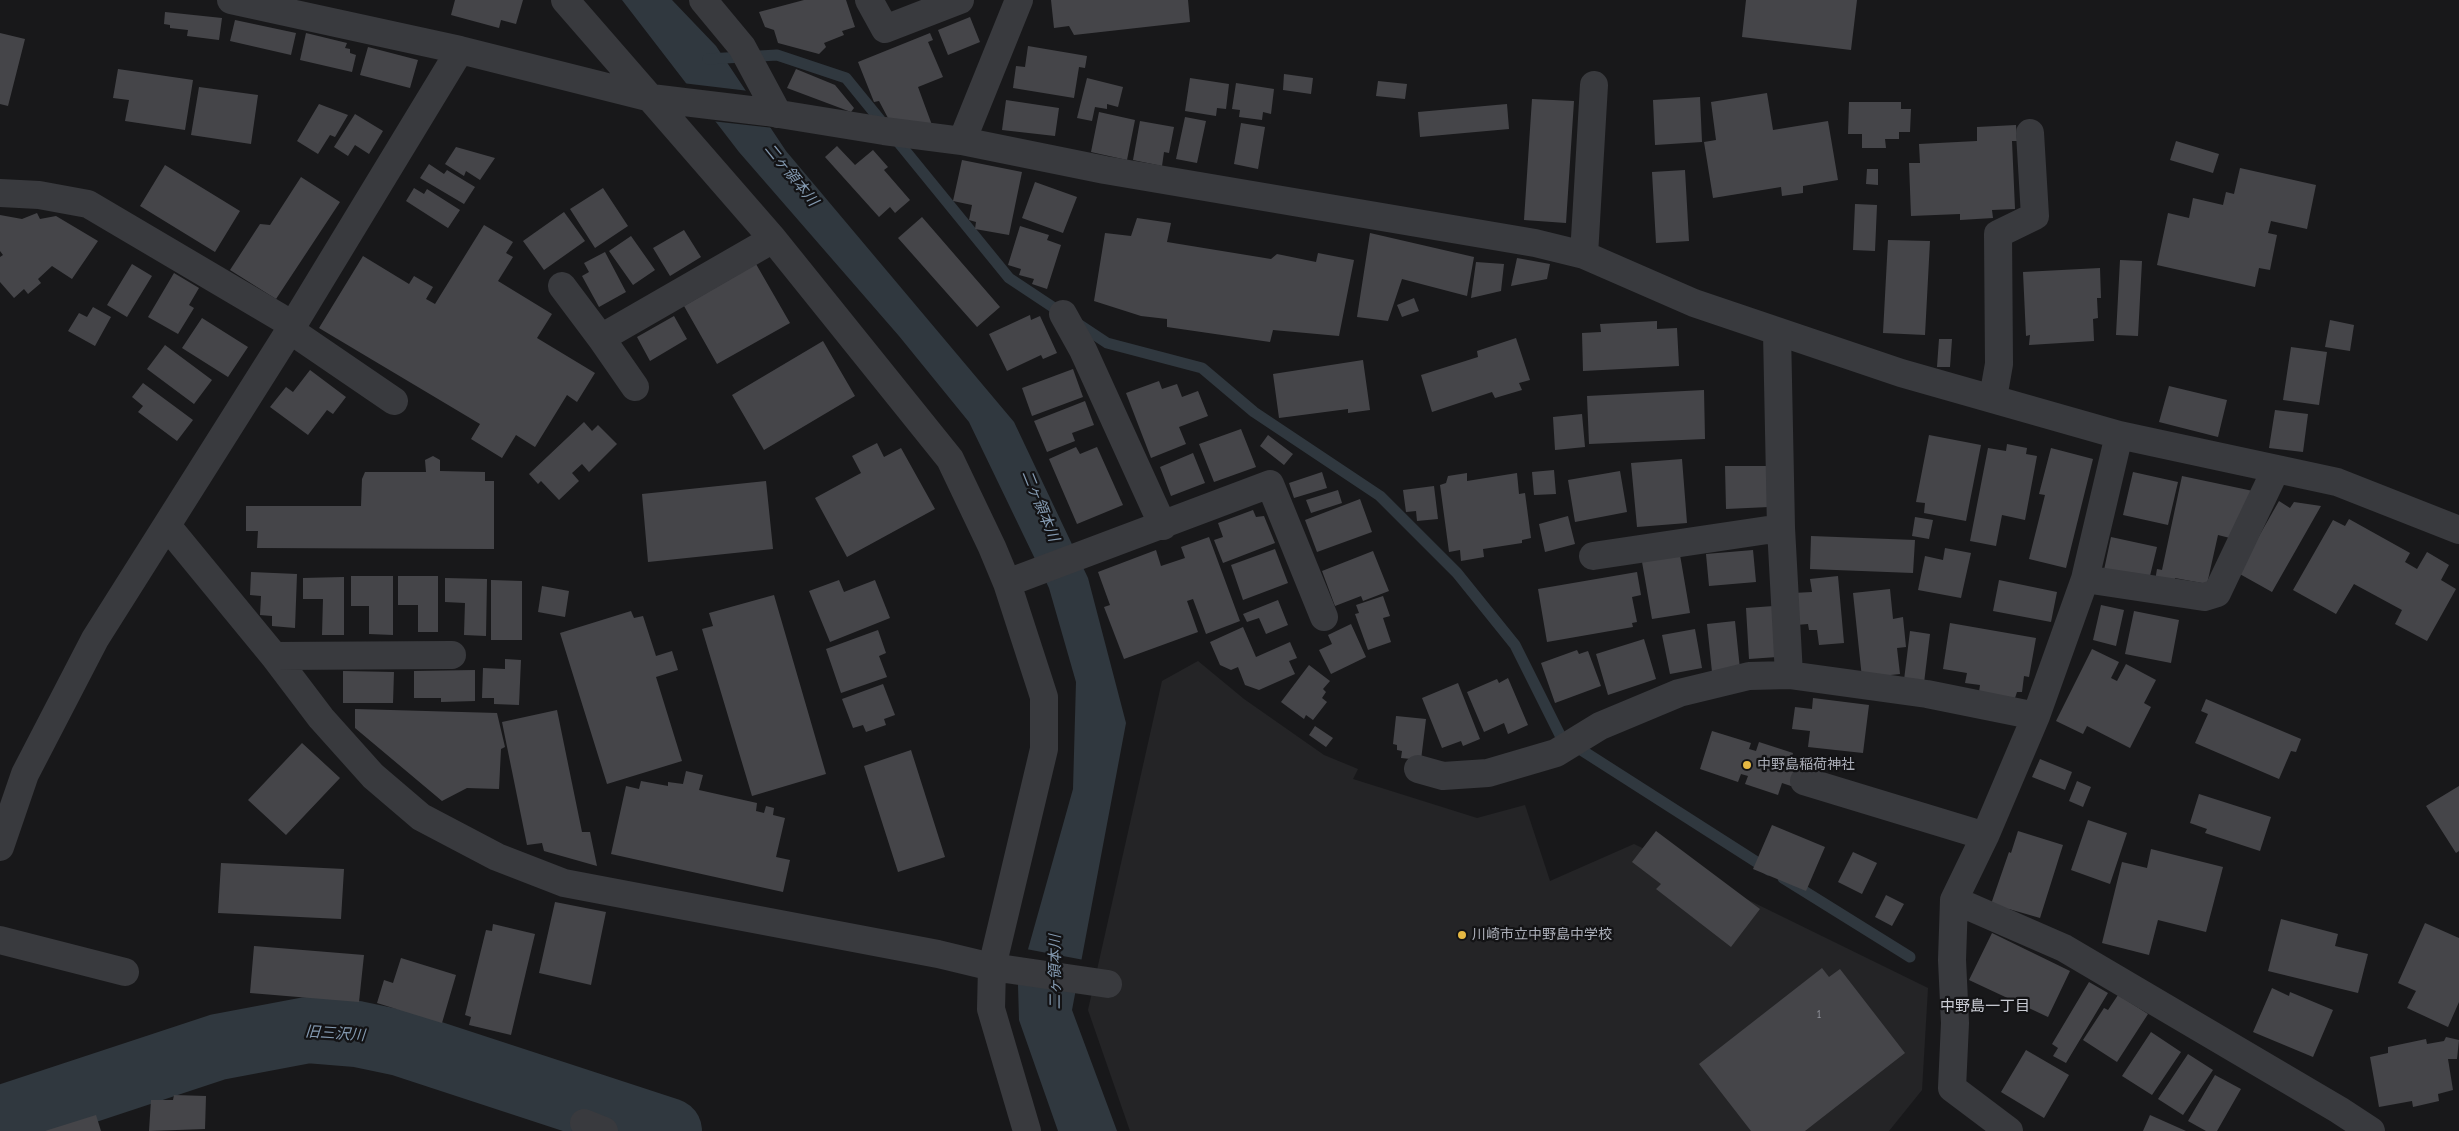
<!DOCTYPE html>
<meta charset="utf-8">
<style>
body{margin:0}
canvas{display:block;background:#18181a}
</style>
<canvas width="2459" height="1131"></canvas>
<script>
const ctx = document.querySelector('canvas').getContext('2d');
ctx.lineJoin = 'round';
function paint(path, color) { ctx.fillStyle = color; ctx.fill(path, 'evenodd'); }
const shape = rows => new Path2D(rows.map(r => 'M' + r).join(''));
function trace(path, color, width, dash) { ctx.strokeStyle = color; ctx.lineWidth = width; ctx.lineCap = dash ? 'butt' : 'round'; ctx.setLineDash(dash || []); ctx.stroke(path); }
function drawText(font, color, halo, rows, align = 'center') {
  ctx.font = font + ' "PT Sans Narrow","Noto Sans JP",sans-serif'; ctx.lineWidth = 4.5; ctx.setLineDash([]); ctx.textBaseline = 'middle'; ctx.strokeStyle = halo; ctx.fillStyle = color; for (const [text, x, y, turn = 0] of rows) {
    ctx.save(); ctx.translate(x, y); ctx.rotate((+turn || 0) * Math.PI / 180); ctx.textAlign = isNaN(turn) ? turn : align; if (halo) ctx.strokeText(text, 0, 0); ctx.fillText(text, 0, 0); ctx.restore();
  }
}
const built = shape([
 [1198,661,1244,699,1324,755,1358,769,1353,779,1477,818,1525,805,1550,881,1634,844,1928,988,1922,1090,1889,1131,1130,1131,1088,1010,1162,681]
]);
const water = shape([
 [622,0,672,0,716,46,786,151,1014,422,1088,578,1126,723,1072,1010,1117,1131,1058,1131,1019,1020,1018,985,1073,789,1076,682,1049,588,969,422,899,336,739,152]
]);
const pier = shape([
 [682,83,749,91,774,128,711,121],
 [1026,949,1084,960,1077,993,1017,982]
]);
const stream = shape([
 [708,59,777,55,846,78,1009,278,1107,343,1202,368,1254,412,1380,496,1457,573,1515,645,1561,737,1769,870],
 [1783,878,1910,957]
]);
const river = shape([
 [0,1119,218,1047,308,1030,357,1034,400,1043,669,1131]
]);
const building = shape([
 [455,0,523,0,516,24,501,20,499,28,451,15],
 [804,0,846,0,855,27,842,31,844,35,824,43,826,47,819,54,778,43,774,30,765,27,759,12],
 [1051,0,1188,0,1190,22,1074,35,1069,26,1054,28],
 [1746,0,1857,0,1851,50,1742,37],
 [165,12,222,18,219,40,187,36,188,30,170,28,170,25,164,24],
 [970,17,980,42,948,55,938,30],
 [235,20,296,33,291,55,230,41],
 [0,33,25,39,8,106,0,104],
 [306,33,347,43,345,48,350,49,350,53,356,55,352,72,300,60],
 [930,33,933,40,928,42,943,77,918,87,932,125,888,118,879,101,874,102,858,62],
 [1028,46,1087,56,1085,68,1079,67,1074,98,1013,88,1016,66,1025,67],
 [368,47,418,60,410,88,360,75],
 [118,69,193,80,185,130,125,121,129,100,113,98],
 [796,69,835,85,854,108,851,112,787,88],
 [1284,74,1313,78,1311,94,1283,90],
 [1087,78,1123,87,1118,107,1107,104,1107,109,1095,107,1092,121,1077,118],
 [1190,78,1229,84,1226,109,1217,108,1216,116,1185,111],
 [1378,81,1407,84,1405,99,1376,96],
 [1236,83,1274,89,1271,114,1263,112,1262,120,1239,117,1240,110,1232,109],
 [199,87,258,95,251,144,191,135],
 [1767,93,1773,130,1828,121,1838,180,1803,186,1803,193,1782,196,1781,187,1713,198,1704,142,1716,140,1711,102],
 [1700,97,1702,142,1655,145,1653,100],
 [1532,99,1574,101,1566,223,1524,220],
 [1006,100,1059,108,1055,136,1002,130],
 [1849,102,1901,102,1901,109,1911,109,1910,132,1899,132,1899,139,1885,139,1886,148,1862,148,1862,134,1848,134],
 [319,104,348,115,335,137,330,135,318,154,297,141],
 [1507,104,1509,129,1420,137,1418,112],
 [1099,112,1135,120,1127,160,1091,152],
 [355,114,383,131,369,154,355,145,348,156,334,147],
 [1185,117,1206,121,1197,163,1176,159],
 [1140,121,1174,127,1169,153,1164,152,1162,166,1133,160],
 [1241,123,1265,127,1258,169,1234,164],
 [2016,125,2017,141,2012,141,2015,209,1992,210,1993,218,1960,220,1960,214,1911,216,1909,163,1920,163,1919,144,1977,141,1977,127],
 [2176,141,2219,154,2213,173,2170,160],
 [837,146,855,165,873,150,888,167,884,170,910,200,895,213,890,207,879,217,825,157],
 [456,147,495,158,480,180,466,171,464,176,445,164],
 [962,160,1022,172,1009,235,975,229,976,222,969,220,972,205,953,201],
 [429,164,444,174,447,170,475,187,464,204,420,178],
 [165,165,240,211,215,252,140,206],
 [2240,168,2316,185,2307,229,2271,221,2268,233,2277,235,2270,270,2259,268,2255,287,2157,265,2168,213,2189,218,2193,198,2223,205,2226,192,2234,194],
 [1867,169,1878,169,1878,185,1866,184],
 [1685,170,1689,241,1656,243,1652,172],
 [301,177,340,202,276,299,230,270,260,224,270,225],
 [1035,182,1077,197,1063,233,1022,218],
 [414,188,424,194,427,189,460,210,448,228,406,201],
 [603,188,628,226,595,248,570,209],
 [1855,204,1877,205,1875,251,1853,250],
 [564,212,585,241,544,270,523,241],
 [37,213,40,219,56,216,98,241,72,279,52,266,38,279,41,283,28,294,24,289,14,298,0,282,0,257,3,255,0,251,0,215,22,219],
 [922,217,1000,307,977,327,898,238],
 [1137,218,1171,223,1167,242,1271,259,1277,254,1316,262,1318,253,1354,260,1339,336,1273,330,1270,342,1167,327,1167,319,1141,316,1094,301,1105,233,1131,236],
 [484,225,513,242,506,253,513,257,498,281,552,314,537,338,595,373,577,402,567,395,535,447,516,435,502,458,471,439,480,424,319,328,363,256,409,284,414,276,433,287,426,299,435,304],
 [1020,226,1049,235,1047,240,1061,245,1047,289,1032,284,1034,279,1019,275,1021,269,1008,265],
 [684,230,701,257,670,276,653,248],
 [1370,233,1474,257,1467,296,1402,279,1388,321,1357,317],
 [631,236,655,270,633,285,609,251],
 [1888,240,1930,241,1925,335,1883,333],
 [605,252,626,292,599,307,582,276,589,272,584,263],
 [1517,258,1550,264,1547,279,1511,286],
 [2120,260,2142,261,2138,336,2116,335],
 [1476,262,1504,264,1501,291,1471,298],
 [132,264,152,276,127,317,107,305],
 [756,264,790,323,717,364,684,306],
 [2100,268,2101,298,2097,298,2098,318,2093,319,2094,341,2029,345,2030,335,2026,336,2023,272],
 [174,273,199,288,189,305,194,308,178,334,148,317],
 [1414,298,1419,311,1402,317,1397,305],
 [93,307,111,317,95,346,68,331,79,313,87,317],
 [1030,315,1031,320,1040,316,1057,353,1043,359,1041,355,1007,371,989,334],
 [674,316,687,339,650,361,637,337],
 [202,318,248,347,228,377,182,348],
 [2330,320,2354,325,2350,351,2325,347],
 [1657,321,1657,329,1677,328,1679,366,1583,371,1582,333,1601,332,1600,324],
 [1516,338,1530,380,1519,383,1522,390,1495,398,1492,392,1432,412,1421,375,1478,357,1477,351],
 [1939,339,1952,339,1950,367,1937,367],
 [823,341,855,396,764,450,732,395],
 [165,345,212,380,194,404,147,369],
 [2291,347,2327,352,2319,405,2283,400],
 [1363,360,1370,410,1348,413,1348,409,1279,418,1273,374],
 [1073,369,1083,397,1032,416,1022,388],
 [310,370,346,397,333,414,327,410,308,435,270,407,286,387,293,392],
 [1159,381,1162,389,1177,384,1182,397,1198,391,1208,416,1179,427,1186,444,1151,458,1126,393],
 [143,383,193,420,177,441,138,412,143,406,132,397],
 [2169,386,2227,400,2218,437,2159,422],
 [1704,390,1705,439,1589,444,1587,396],
 [1085,401,1094,425,1072,433,1075,441,1047,452,1034,421],
 [2275,410,2308,414,2303,452,2269,448],
 [1582,414,1585,447,1555,450,1553,417],
 [584,422,592,431,598,425,617,444,589,472,582,464,572,473,579,481,559,500,541,481,538,484,529,474],
 [1241,429,1256,467,1214,482,1199,444],
 [1268,435,1293,454,1284,465,1260,446],
 [1929,435,1981,445,1966,521,1924,513,1925,503,1916,502],
 [877,443,884,457,901,448,935,509,847,557,815,498,861,473,852,456],
 [2007,444,2027,448,2026,454,2037,456,2025,520,2002,515,1996,546,1970,541,1988,448,2006,451],
 [1076,447,1080,454,1097,447,1123,505,1077,524,1049,459],
 [2051,448,2093,459,2066,568,2029,559,2045,495,2039,494],
 [1193,453,1205,483,1171,496,1160,467],
 [433,456,440,460,440,471,485,472,485,481,494,481,494,549,257,548,258,531,246,531,246,506,361,506,362,479,365,472,426,472,425,460],
 [1682,459,1687,523,1637,527,1631,463],
 [1725,466,1768,466,1769,507,1726,509],
 [1554,470,1556,494,1534,495,1532,472],
 [1620,471,1627,512,1575,522,1568,480],
 [1322,472,1327,488,1294,498,1289,483],
 [2133,472,2178,482,2168,525,2123,515],
 [1467,473,1467,481,1517,473,1519,494,1525,493,1531,538,1522,540,1522,543,1483,549,1484,557,1461,561,1460,550,1449,552,1440,485,1446,483,1448,476],
 [2182,476,2253,491,2230,538,2218,535,2207,584,2175,578,2174,585,2155,581,2157,569,2162,570],
 [766,481,773,549,648,562,642,494],
 [1434,486,1438,519,1417,521,1416,511,1406,512,1403,490],
 [1338,490,1342,503,1311,513,1306,500],
 [1360,499,1372,532,1317,552,1305,520],
 [2279,501,2290,508,2294,502,2321,506,2272,592,2238,573],
 [1253,510,1256,517,1264,516,1275,543,1223,563,1214,540,1223,537,1218,523],
 [1568,516,1575,544,1545,552,1539,524],
 [1915,517,1933,520,1929,539,1912,536],
 [2349,519,2410,553,2405,562,2417,569,2427,552,2449,565,2441,580,2456,589,2427,641,2395,624,2402,610,2354,584,2336,614,2293,590,2333,520,2345,526],
 [1811,536,1915,540,1913,573,1810,569],
 [1209,537,1240,621,1206,634,1193,599,1187,601,1198,632,1124,659,1104,607,1110,605,1098,572,1156,550,1161,566,1185,558,1181,547],
 [2111,537,2157,547,2149,580,2104,570],
 [1945,548,1971,553,1961,598,1918,590,1925,556,1943,560],
 [1275,549,1288,583,1243,600,1231,565],
 [1753,550,1756,582,1709,586,1706,554],
 [1373,551,1389,591,1363,601,1361,596,1335,606,1322,571],
 [1680,555,1690,613,1652,619,1642,562],
 [251,572,297,574,295,628,272,626,272,616,260,615,261,596,250,595],
 [1637,572,1641,595,1632,597,1637,622,1632,623,1633,627,1547,642,1538,589],
 [351,576,393,576,393,635,369,634,369,606,351,606],
 [398,576,438,576,438,632,418,632,418,605,398,605],
 [1838,576,1844,643,1819,645,1817,630,1809,630,1808,624,1796,625,1793,593,1812,592,1810,579],
 [344,577,344,635,322,635,323,599,303,599,303,578],
 [445,578,487,579,486,636,464,635,465,603,445,602],
 [491,580,522,581,522,640,491,640],
 [839,580,844,592,875,580,890,618,830,642,809,591],
 [1999,580,2057,592,2051,622,1993,611],
 [542,586,569,591,565,617,538,612],
 [1890,589,1893,619,1903,617,1906,647,1897,648,1900,674,1862,678,1853,593],
 [774,595,826,774,752,796,702,629,713,626,709,613],
 [1383,596,1390,616,1383,618,1391,642,1368,650,1355,614,1359,613,1356,605],
 [1278,600,1288,625,1266,634,1259,618,1247,622,1243,614],
 [2101,605,2124,610,2116,646,2093,640],
 [1774,606,1777,657,1749,659,1746,608],
 [631,611,634,618,643,616,656,656,672,651,678,670,656,677,682,761,607,784,560,633],
 [2134,611,2179,620,2171,663,2125,654],
 [1735,621,1740,669,1712,672,1707,624],
 [1950,623,2036,638,2029,677,2024,676,2022,692,2017,692,2015,698,1979,692,1980,685,1965,683,1967,673,1943,669],
 [1351,624,1366,657,1331,674,1319,650,1332,644,1328,635],
 [1243,627,1256,657,1290,642,1297,658,1289,661,1295,674,1259,690,1245,685,1238,667,1231,670,1220,665,1210,642],
 [1695,629,1702,668,1670,674,1662,635],
 [878,630,886,653,879,656,887,677,841,693,826,649],
 [1910,631,1930,634,1924,683,1904,680],
 [1644,639,1656,679,1608,695,1596,654],
 [2092,649,2119,662,2111,678,2117,681,2126,664,2156,680,2144,703,2151,707,2130,748,2087,726,2083,734,2056,721],
 [1577,650,1579,654,1588,651,1601,686,1555,703,1541,663],
 [505,659,521,660,519,705,494,704,494,698,482,698,483,668,505,669],
 [1309,665,1330,681,1323,689,1326,692,1322,698,1327,702,1313,720,1306,715,1304,719,1281,702],
 [475,670,475,701,441,702,441,698,414,698,414,671],
 [343,671,394,672,393,703,343,703],
 [1508,678,1528,725,1508,734,1504,723,1484,732,1467,692,1497,679,1499,683],
 [1458,683,1480,739,1463,746,1461,741,1442,748,1422,698],
 [883,684,895,715,884,719,886,725,866,732,863,725,853,728,842,699],
 [1813,698,1869,705,1863,753,1808,747,1810,731,1792,729,1795,707,1812,709],
 [2206,699,2301,739,2296,752,2291,751,2279,779,2195,743,2208,714,2201,711],
 [355,709,497,713,505,747,501,749,499,789,467,788,442,801,355,728],
 [557,710,582,832,590,832,597,866,544,851,542,843,527,845,502,722],
 [1396,716,1426,719,1421,760,1401,758,1402,751,1397,750,1397,745,1393,744],
 [1315,726,1333,738,1326,747,1309,735],
 [1712,731,1751,743,1749,749,1756,751,1759,742,1793,753,1790,763,1798,766,1791,786,1782,783,1778,795,1745,784,1748,776,1741,774,1738,782,1700,769],
 [302,743,340,778,286,835,248,800],
 [911,750,945,857,898,872,864,766],
 [2040,759,2072,772,2065,790,2032,777],
 [686,771,703,775,699,790,757,803,756,811,764,813,766,806,774,808,773,815,785,818,776,857,790,860,783,892,611,854,626,786,639,789,641,781,668,786,668,782,683,784],
 [2077,781,2091,787,2083,807,2069,801],
 [2459,786,2459,851,2456,853,2426,806],
 [2199,794,2271,817,2260,851,2205,833,2207,829,2190,823],
 [2088,820,2127,833,2110,884,2071,870],
 [1772,825,1825,847,1806,891,1753,869],
 [1656,831,1760,909,1731,947,1656,889,1661,884,1632,862],
 [2018,831,2063,845,2040,918,2009,909,2008,912,1990,907,2009,852,2011,853],
 [2151,849,2223,867,2206,932,2158,920,2149,955,2102,943,2122,862,2147,868],
 [1853,852,1877,863,1862,894,1838,882],
 [221,863,344,869,341,919,218,913],
 [1886,895,1904,904,1892,926,1875,917],
 [555,902,606,912,591,985,539,973],
 [2281,919,2338,934,2335,946,2368,954,2358,993,2268,971],
 [2425,923,2459,938,2459,1002,2448,1027,2407,1008,2416,991,2398,983],
 [493,924,535,934,511,1035,469,1025,471,1017,465,1015,486,930,492,931],
 [1992,933,2070,971,2048,1017,1969,980],
 [254,946,364,955,359,1002,250,993],
 [401,958,456,975,442,1023,377,1003,384,980,393,983],
 [1822,968,1829,977,1840,969,1905,1053,1805,1131,1751,1131,1699,1064],
 [2089,982,2108,993,2066,1063,2053,1056,2058,1048,2052,1044],
 [2272,988,2289,996,2290,992,2333,1010,2313,1057,2253,1032],
 [2118,995,2148,1014,2117,1062,2083,1040,2104,1008,2108,1010],
 [2151,1032,2181,1052,2152,1095,2122,1076],
 [2446,1037,2459,1040,2457,1059,2448,1059,2453,1090,2438,1094,2439,1101,2413,1107,2412,1101,2379,1107,2370,1057,2388,1053,2388,1047,2426,1039,2427,1044,2444,1041],
 [2026,1050,2069,1075,2044,1118,2001,1092],
 [2188,1054,2213,1070,2183,1115,2158,1099],
 [2215,1075,2241,1089,2217,1131,2206,1131,2188,1121],
 [174,1095,206,1096,205,1129,149,1131,151,1100,173,1100],
 [96,1115,101,1131,45,1131],
 [2150,1115,2186,1131,2143,1131]
]);
const minor = shape([
 [231,0,460,50,651,98,767,112,884,131,962,141,1105,170,1535,243,1584,255,1694,303,1901,373,2119,435,2337,482,2459,530],
 [565,0,773,239,950,459,992,547,1007,583,1044,697,1044,749,992,967,991,1009,1027,1131],
 [703,0,742,47,778,114],
 [869,0,885,29,960,0],
 [962,141,1019,0],
 [0,193,39,195,88,204,293,325],
 [1584,255,1594,85],
 [562,286,601,338,635,387],
 [1063,314,1083,350,1163,526],
 [290,330,394,401],
 [1777,332,1781,528,1789,675],
 [601,338,773,239],
 [1993,398,1999,364,1998,234,2035,216,2030,133],
 [168,527,274,656,321,718,373,776,421,817,497,857,564,883,938,954,992,967,1108,984],
 [1593,556,1781,528],
 [2085,579,2204,597,2217,593,2276,469],
 [1007,583,1270,484,1324,617],
 [274,656,452,655],
 [1418,769,1443,776,1488,773,1556,753,1600,726,1679,693,1749,676,1789,675,1927,694,2036,716],
 [1804,781,1985,836],
 [0,847,25,774,95,639,290,330,460,50],
 [1954,900,2064,948,2339,1110,2371,1131],
 [0,940,125,972],
 [584,1123,604,1131],
 [2009,1131,1952,1088,1955,1023,1952,960,1954,900,1985,836,2036,716,2085,579,2119,435]
]);
const markers = [
 [1747,765,5,"#e6b843"],
 [1462,935,5,"#e6b843"]
];
const numberNames = [
 ["1",1819,1015]
];
const poiNames = [
 ["中野島稲荷神社",1757,765],
 ["川崎市立中野島中学校",1472,935]
];
const waterNames = [
 ["二ヶ領本川",791,175,51],
 ["二ヶ領本川",1040,506,68],
 ["二ヶ領本川",1056,972,-90],
 ["旧三沢川",335,1034,4]
];
const neighbourhoodNames = [
 ["中野島一丁目",1985,1007]
];
paint(built, '#242426');
paint(water, '#30383f');
paint(pier, '#18181a');
trace(stream, '#30383f', 11);
trace(river, '#30383f', 66);
paint(building, '#454549');
trace(minor, '#393a3e', 28);
for (const [x, y, r, color] of markers) { const dot = new Path2D(); dot.arc(x, y, r, 0, 2 * Math.PI); ctx.fillStyle = color; ctx.fill(dot); trace(dot, '#131315', 2); }
drawText('11px', '#92949c', null, numberNames);
drawText('14px', '#abaeb8', '#131315', poiNames, 'left');
drawText('italic 15px', '#849ab1', '#131315', waterNames);
drawText('15px', '#cbcdd5', '#131315', neighbourhoodNames);
</script>
